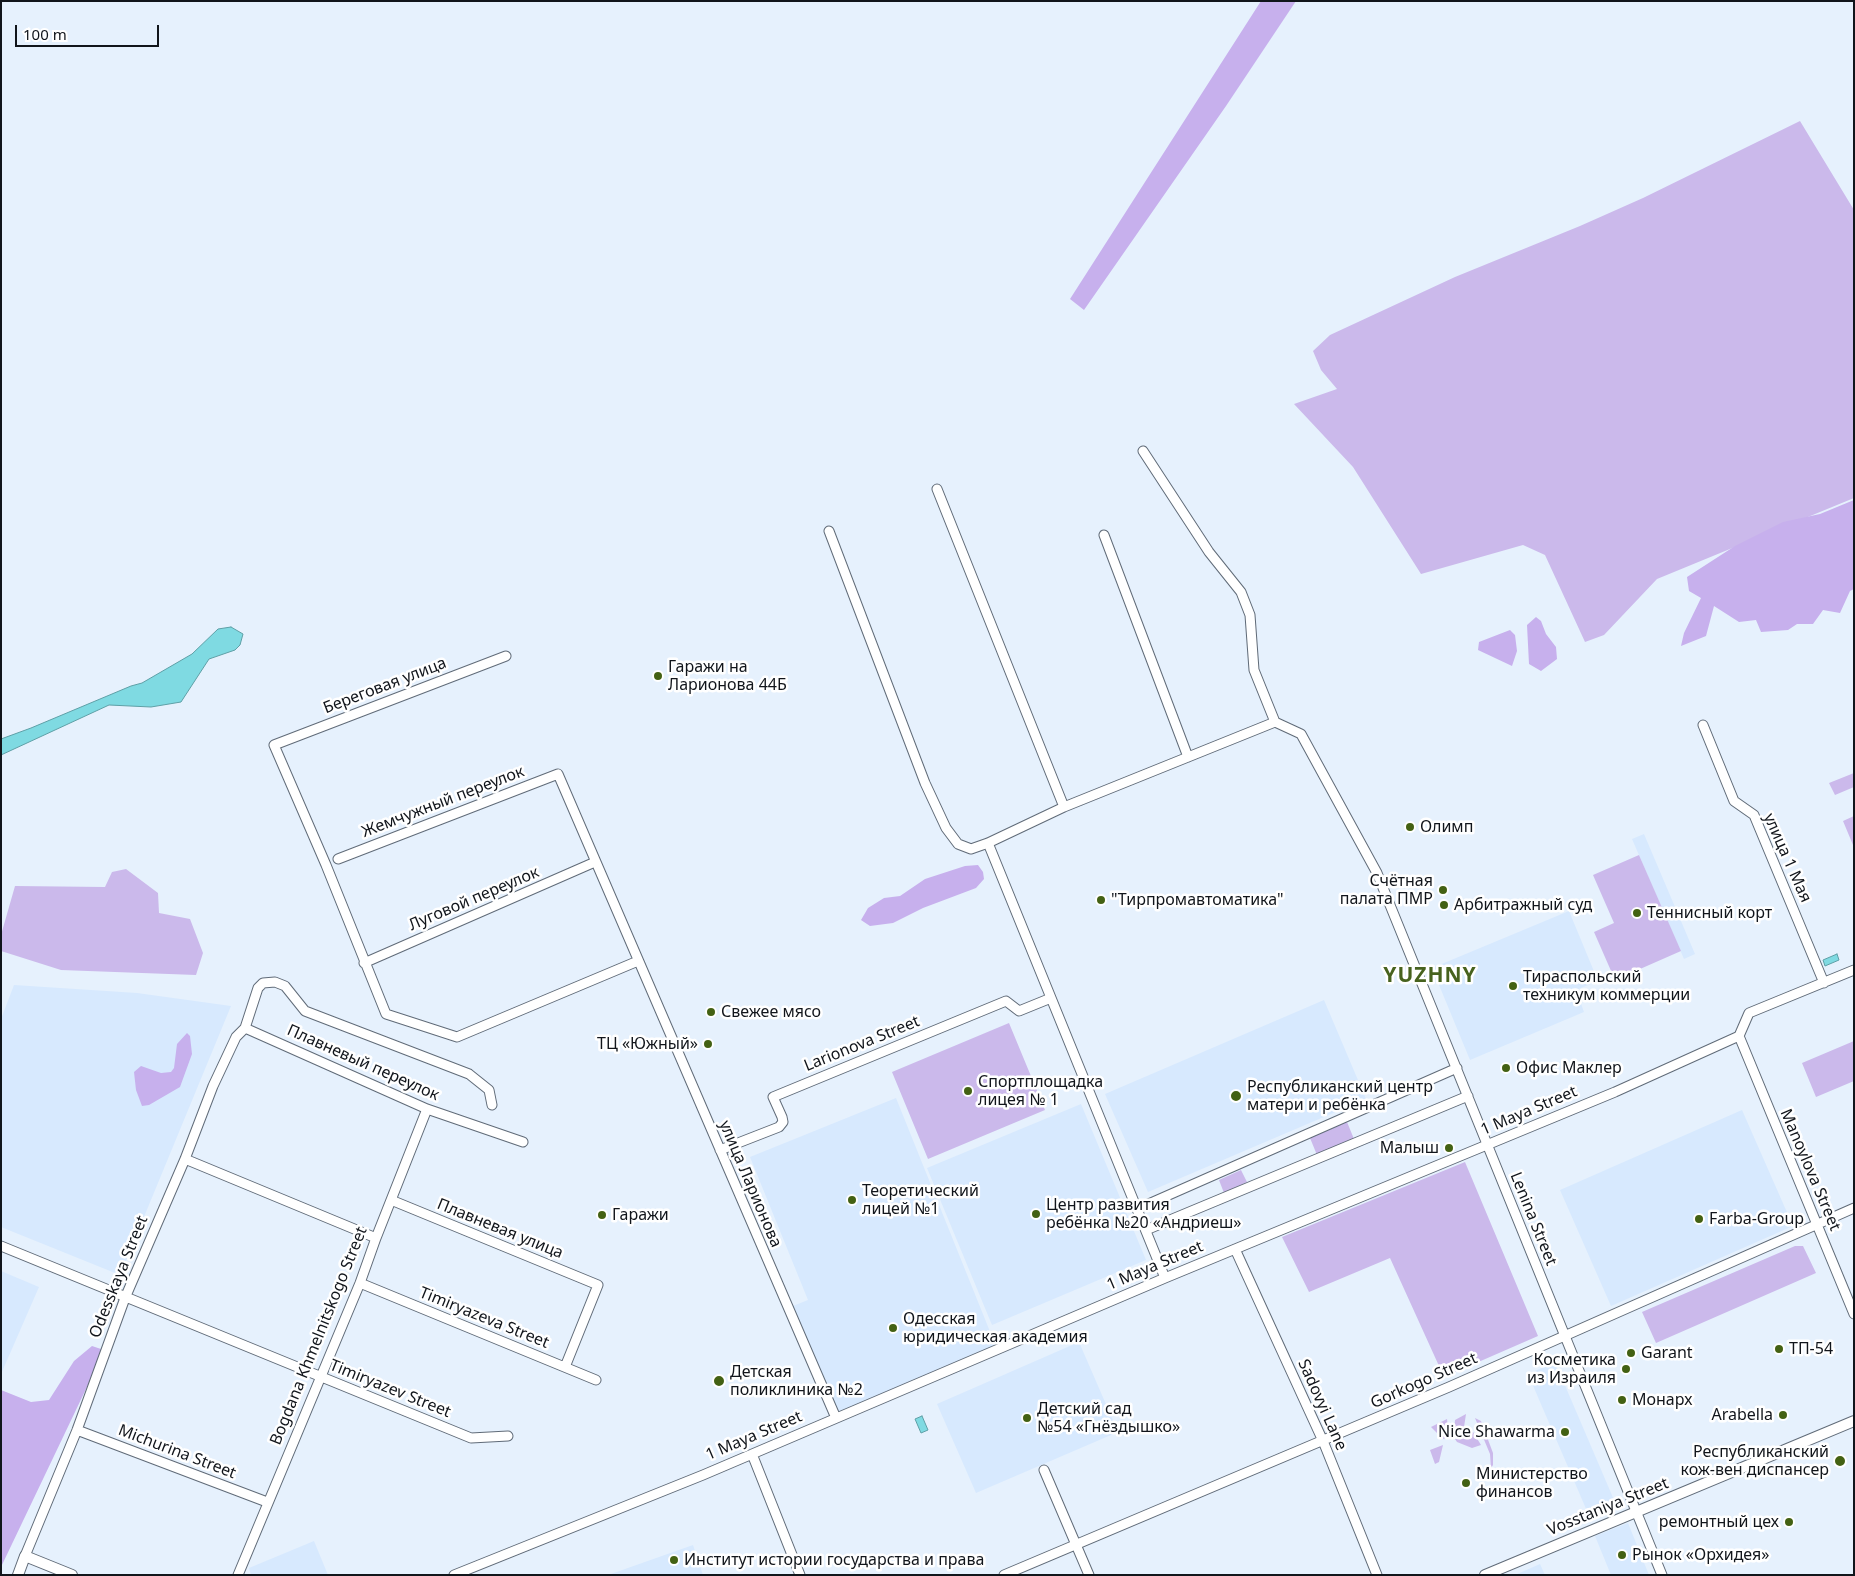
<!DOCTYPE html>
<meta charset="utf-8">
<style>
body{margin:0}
#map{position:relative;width:1855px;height:1576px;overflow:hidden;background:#e6f1fd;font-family:"Noto Sans",sans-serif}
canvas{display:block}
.frame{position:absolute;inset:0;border:2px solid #11151b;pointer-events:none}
.scale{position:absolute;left:15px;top:25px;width:144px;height:22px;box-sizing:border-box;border:2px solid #11151b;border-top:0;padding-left:6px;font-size:15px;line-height:18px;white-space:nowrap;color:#11151b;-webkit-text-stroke:4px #fff;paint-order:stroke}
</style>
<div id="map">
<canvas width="1855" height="1576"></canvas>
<div class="frame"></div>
<div class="scale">100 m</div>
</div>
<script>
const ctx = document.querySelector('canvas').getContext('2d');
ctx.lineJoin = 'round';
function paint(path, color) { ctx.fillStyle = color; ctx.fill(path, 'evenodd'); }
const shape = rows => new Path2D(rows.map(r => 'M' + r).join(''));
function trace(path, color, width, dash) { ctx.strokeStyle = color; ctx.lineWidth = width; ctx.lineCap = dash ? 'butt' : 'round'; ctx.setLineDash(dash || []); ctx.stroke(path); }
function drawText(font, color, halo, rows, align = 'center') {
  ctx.font = font + ' "Noto Sans",sans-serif'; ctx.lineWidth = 5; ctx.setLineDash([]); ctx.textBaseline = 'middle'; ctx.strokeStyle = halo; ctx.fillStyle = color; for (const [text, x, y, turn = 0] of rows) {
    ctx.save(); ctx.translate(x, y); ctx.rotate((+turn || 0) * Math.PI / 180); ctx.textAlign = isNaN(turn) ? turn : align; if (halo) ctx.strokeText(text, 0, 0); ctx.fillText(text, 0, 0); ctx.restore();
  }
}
const built = shape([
 [1644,834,1695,954,1684,959,1632,839],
 [1569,911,1598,981,1576,990,1584,1012,1470,1060,1432,968],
 [14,985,137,993,231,1006,120,1275,1,1227,1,1019],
 [1324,1000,1366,1099,1148,1192,1105,1094],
 [896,1098,997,1349,836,1418,788,1308,808,1300,750,1157],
 [1081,1104,1146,1260,992,1325,927,1168],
 [1742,1110,1793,1226,1611,1306,1560,1190],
 [1,1271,39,1287,1,1374],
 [1079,1342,1118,1432,976,1493,937,1404],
 [1555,1362,1617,1507,1590,1518,1528,1374],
 [1628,1523,1649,1575,1611,1575,1595,1536],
 [314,1541,328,1575,251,1575,249,1568],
 [693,1545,703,1575,608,1575],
 [1540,1564,1545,1575,1515,1575]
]);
const green = shape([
 [1800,121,1854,210,1854,498,1657,579,1604,635,1585,642,1545,555,1523,545,1421,574,1353,467,1294,404,1337,389,1321,370,1313,351,1330,335,1455,277,1580,226,1643,198],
 [1854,773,1854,787,1835,795,1829,783],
 [1854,816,1854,845,1853,845,1843,821],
 [1639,855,1681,951,1615,980,1594,932,1614,923,1593,875],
 [126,869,158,893,159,913,190,919,203,953,196,975,61,970,1,951,1,935,15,886,105,887,112,872],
 [1009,1023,1045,1110,928,1159,892,1072],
 [1854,1041,1854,1081,1816,1097,1802,1063],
 [1347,1122,1354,1139,1317,1155,1310,1138],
 [1465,1162,1538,1336,1444,1377,1390,1258,1309,1292,1282,1237],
 [1241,1170,1247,1182,1224,1193,1219,1180],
 [1795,1246,1803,1246,1816,1273,1656,1343,1642,1312],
 [1466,1414,1464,1427,1454,1433,1455,1420],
 [1475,1418,1481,1421,1493,1453,1493,1465,1491,1468,1490,1454],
 [1447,1419,1449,1437,1443,1439,1431,1427],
 [1473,1432,1481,1445,1472,1448,1457,1442,1455,1439],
 [1443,1445,1439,1462,1435,1464,1430,1450]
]);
const forest = shape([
 [1261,1,1296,1,1226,106,1084,310,1070,299],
 [1854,500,1854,589,1850,591,1840,613,1823,610,1813,624,1797,624,1788,630,1761,632,1756,620,1739,622,1714,606,1706,636,1681,646,1684,633,1701,598,1689,591,1687,577,1735,546,1783,522,1820,514],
 [1536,617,1541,621,1546,634,1556,647,1557,659,1541,671,1529,664,1527,625],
 [1510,630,1515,635,1517,651,1512,666,1478,650,1479,642],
 [978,865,983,872,984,879,976,888,923,908,893,923,870,926,861,920,868,908,884,898,900,896,925,879,965,866],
 [187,1033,190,1036,192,1054,180,1087,149,1105,142,1106,136,1090,134,1072,141,1066,161,1073,171,1072,174,1068,177,1044],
 [92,1346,101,1349,96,1368,1,1567,1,1390,31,1402,49,1400,74,1361]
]);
const water = shape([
 [231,627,243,634,240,645,235,650,209,659,181,702,151,707,109,705,1,755,1,739,31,728,131,686,142,683,192,654,218,629,231,627],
 [1837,954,1839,960,1825,966,1823,960,1837,954],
 [922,1416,928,1430,921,1433,915,1419,922,1416]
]);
const minor = shape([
 [1143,451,1209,552,1241,592,1250,615,1254,670,1275,722,1301,734,1377,873,1662,1575],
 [937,489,1064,807],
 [829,531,925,783,946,828,958,844,971,849,988,843,1064,807,1275,722],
 [1104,535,1188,757],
 [506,656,274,745,326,865,386,1014,457,1037,638,961],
 [1703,725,1734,801,1754,815,1824,983],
 [988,843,1165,1278],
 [338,859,558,774,836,1418],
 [364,963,595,862],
 [245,1028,427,1109,523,1142],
 [1739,1036,1854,1314],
 [720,1150,779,1127,783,1122,782,1117,773,1097,1006,1001,1019,1011,1051,998],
 [185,1159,376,1238],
 [391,1200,598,1285,565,1367],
 [1137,1209,1457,1068],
 [1146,1230,1468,1096],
 [1,1246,471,1438,508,1436],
 [1235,1249,1323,1441,1377,1575],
 [360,1283,596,1380],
 [77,1430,267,1502],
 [752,1454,800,1575],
 [1044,1470,1089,1575],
 [25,1556,77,1430,125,1298,185,1159,213,1086,236,1037,245,1028,258,988,263,983,275,982,285,986,305,1011,469,1074,489,1090,492,1105],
 [238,1575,360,1283,376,1238,427,1109],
 [454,1575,703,1475,1165,1278,1615,1092,1739,1036,1749,1013,1854,970],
 [1004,1575,1449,1387,1854,1208]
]);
const tertiary = shape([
 [18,1575,25,1556,72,1575],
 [1485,1575,1854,1421]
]);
const markers = [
 [658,676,5,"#436113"],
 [1410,827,5,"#436113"],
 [1443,890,5,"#436113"],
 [1101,900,5,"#436113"],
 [1444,905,5,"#436113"],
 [1637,913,5,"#436113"],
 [1513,986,5,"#436113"],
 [711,1012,5,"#436113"],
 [708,1044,5,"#436113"],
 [1506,1068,5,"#436113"],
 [968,1091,5,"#436113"],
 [1236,1096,6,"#436113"],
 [1449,1148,5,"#436113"],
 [852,1200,5,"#436113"],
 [1036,1214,5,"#436113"],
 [602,1215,5,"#436113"],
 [1699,1219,5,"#436113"],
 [893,1328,5,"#436113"],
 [1779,1349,5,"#436113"],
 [1631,1353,5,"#436113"],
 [1626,1369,5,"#436113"],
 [719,1381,6,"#436113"],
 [1622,1400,5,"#436113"],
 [1783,1415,5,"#436113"],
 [1027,1418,5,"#436113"],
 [1565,1432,5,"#436113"],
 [1840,1461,6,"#436113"],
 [1466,1483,5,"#436113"],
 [1789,1522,5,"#436113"],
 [1622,1555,5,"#436113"],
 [674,1560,5,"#436113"]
];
const poiNames = [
 ["Гаражи на",668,667],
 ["Ларионова 44Б",668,685],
 ["Олимп",1420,827],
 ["Счётная",1433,881,"right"],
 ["палата ПМР",1433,899,"right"],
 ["\"Тирпромавтоматика\"",1111,900],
 ["Арбитражный суд",1454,905],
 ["Теннисный корт",1647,913],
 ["Тираспольский",1523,977],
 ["техникум коммерции",1523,995],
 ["Свежее мясо",721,1012],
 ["ТЦ «Южный»",698,1044,"right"],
 ["Офис Маклер",1516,1068],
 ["Спортплощадка",978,1082],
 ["лицея № 1",978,1100],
 ["Республиканский центр",1247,1087],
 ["матери и ребёнка",1247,1105],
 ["Малыш",1439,1148,"right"],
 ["Теоретический",862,1191],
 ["лицей №1",862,1209],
 ["Центр развития",1046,1205],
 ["ребёнка №20 «Андриеш»",1046,1223],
 ["Гаражи",612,1215],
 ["Farba-Group",1709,1219],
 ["Одесская",903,1319],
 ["юридическая академия",903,1337],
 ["ТП-54",1789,1349],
 ["Garant",1641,1353],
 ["Косметика",1616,1360,"right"],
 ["из Израиля",1616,1378,"right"],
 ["Детская",730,1372],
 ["поликлиника №2",730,1390],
 ["Монарх",1632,1400],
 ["Детский сад",1037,1409],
 ["№54 «Гнёздышко»",1037,1427],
 ["Arabella",1773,1415,"right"],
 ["Nice Shawarma",1555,1432,"right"],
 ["Республиканский",1829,1452,"right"],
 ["кож-вен диспансер",1829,1470,"right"],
 ["Министерство",1476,1474],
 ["финансов",1476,1492],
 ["ремонтный цех",1779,1522,"right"],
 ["Рынок «Орхидея»",1632,1555],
 ["Институт истории государства и права",684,1560]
];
const streetNames = [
 ["Береговая улица",385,686,-21],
 ["Жемчужный переулок",443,802,-21],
 ["улица 1 Мая",1787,858,66],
 ["Луговой переулок",474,899,-23],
 ["Larionova Street",862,1044,-22],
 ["Плавневый переулок",363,1063,24],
 ["1 Maya Street",1529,1111,-23],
 ["Manoylova Street",1810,1170,67],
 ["улица Ларионова",750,1184,67],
 ["Lenina Street",1533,1219,68],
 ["Плавневая улица",500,1229,22],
 ["1 Maya Street",1155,1266,-23],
 ["Odesskaya Street",119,1277,-68],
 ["Timiryazeva Street",484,1318,22],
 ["Bogdana Khmelnitskogo Street",319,1336,-68],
 ["Gorkogo Street",1424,1381,-24],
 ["Timiryazev Street",390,1389,22],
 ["Sadovyi Lane",1322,1405,66],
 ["1 Maya Street",754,1436,-23],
 ["Michurina Street",177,1452,21],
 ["Vosstaniya Street",1608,1507,-22]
];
const districtNames = [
 ["YUZHNY",1430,976]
];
paint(built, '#d7e9fe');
paint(green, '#cbb9eb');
paint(forest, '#c7b0ed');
paint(water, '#7fdae2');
trace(water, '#5e9fa6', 1);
trace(minor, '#606b78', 11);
trace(tertiary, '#606b78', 12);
trace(minor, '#fff', 9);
trace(tertiary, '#fff', 10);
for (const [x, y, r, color] of markers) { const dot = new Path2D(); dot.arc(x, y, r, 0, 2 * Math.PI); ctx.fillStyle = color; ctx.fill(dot); trace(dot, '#fff', 2); }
drawText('16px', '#11151b', '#fff', poiNames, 'left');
drawText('16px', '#11151b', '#fff', streetNames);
ctx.letterSpacing = '1px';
drawText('bold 21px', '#47621e', '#fff', districtNames);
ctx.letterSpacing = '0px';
</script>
